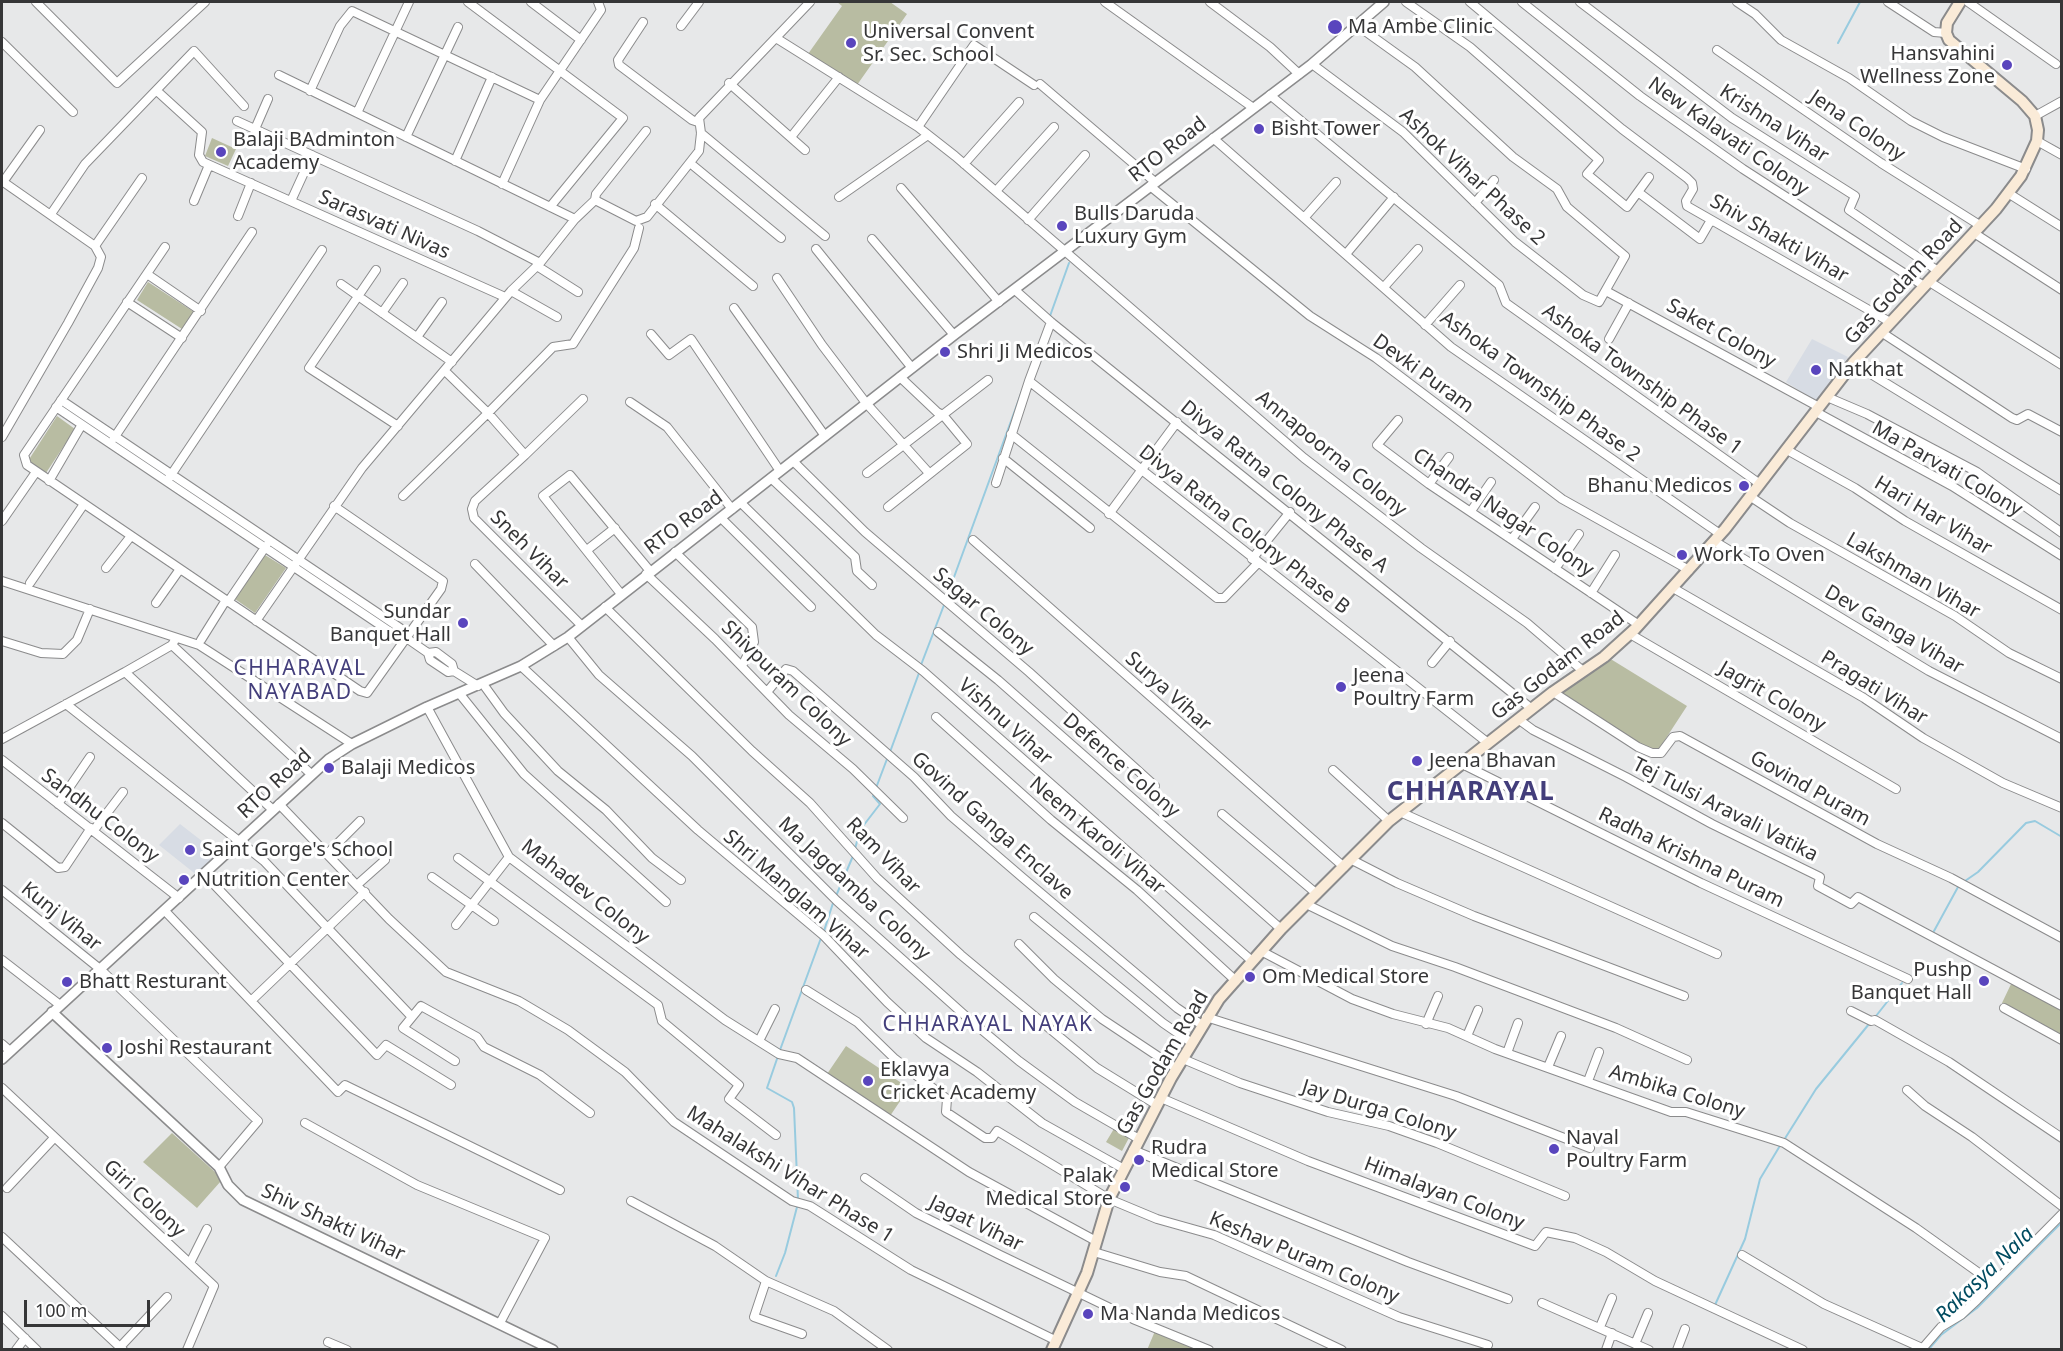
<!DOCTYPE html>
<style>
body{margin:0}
#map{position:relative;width:2063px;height:1351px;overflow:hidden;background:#e7e8e9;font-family:"Noto Sans",sans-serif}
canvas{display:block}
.frame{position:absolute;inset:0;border:3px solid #363637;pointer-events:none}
.scale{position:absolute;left:24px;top:1300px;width:126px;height:27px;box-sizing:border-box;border:3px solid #363637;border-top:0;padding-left:8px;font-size:18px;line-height:21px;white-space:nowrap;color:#363637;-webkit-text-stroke:4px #fff;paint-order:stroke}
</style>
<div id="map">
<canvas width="2063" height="1351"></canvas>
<div class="frame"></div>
<div class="scale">100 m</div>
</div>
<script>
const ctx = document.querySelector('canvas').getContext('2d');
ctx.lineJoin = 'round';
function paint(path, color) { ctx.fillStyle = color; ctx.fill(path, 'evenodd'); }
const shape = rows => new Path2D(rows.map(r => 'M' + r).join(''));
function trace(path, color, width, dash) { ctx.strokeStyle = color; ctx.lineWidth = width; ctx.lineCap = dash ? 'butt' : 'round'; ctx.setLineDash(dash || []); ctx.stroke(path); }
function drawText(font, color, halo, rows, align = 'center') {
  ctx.font = font + ' "Noto Sans",sans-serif'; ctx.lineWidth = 6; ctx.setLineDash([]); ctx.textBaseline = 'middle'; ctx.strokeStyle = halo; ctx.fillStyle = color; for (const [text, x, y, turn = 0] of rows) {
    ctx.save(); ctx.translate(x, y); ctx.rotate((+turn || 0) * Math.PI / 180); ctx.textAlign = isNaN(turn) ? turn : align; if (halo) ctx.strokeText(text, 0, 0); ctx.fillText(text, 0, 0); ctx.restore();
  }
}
const built = shape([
 [1812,339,1848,357,1816,401,1786,382],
 [180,824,220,855,198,876,159,845]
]);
const green = shape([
 [837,2,890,2,907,14,857,85,808,54,842,6],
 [212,138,236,149,228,166,205,156],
 [148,282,194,312,182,329,137,300],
 [57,416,75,429,46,473,28,461],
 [265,555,286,568,255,613,235,599],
 [1609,658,1687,706,1657,752,1625,737,1560,693],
 [2012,982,2061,1008,2061,1037,2002,1003],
 [846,1046,909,1088,890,1116,827,1074],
 [1115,1127,1130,1136,1122,1151,1106,1142],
 [172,1133,215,1172,221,1181,197,1208,143,1162],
 [1155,1331,1196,1347,1195,1350,1147,1350]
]);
const stream = shape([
 [1838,43,1860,2],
 [1050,316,1069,263],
 [946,599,1022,391],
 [921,665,944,605],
 [890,752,919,673],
 [876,788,887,759],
 [855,849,860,830,880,804,873,796],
 [1965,881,1978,872,2026,823,2035,821,2062,837],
 [836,896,853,856],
 [824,931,833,903],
 [1934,931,1958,887],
 [1876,1016,1902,983],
 [780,1050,821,938],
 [778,1056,767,1088,792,1102,794,1108,798,1200],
 [1784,1140,1816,1089,1869,1024],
 [776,1276,785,1253,797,1207],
 [1715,1305,1745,1239,1760,1179,1781,1144],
 [1928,1350,1941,1335,1977,1308,2062,1222]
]);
const minor = shape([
 [36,2,117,83,205,2],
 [468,2,623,118,550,207],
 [531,2,581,40],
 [1105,2,1252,107],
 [1210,2,1270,47,1299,74],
 [1406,2,1470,47,1599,160,1587,174,1627,207,1638,192,1700,239,1711,220],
 [1470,2,1622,129,1687,178,1692,183,1693,189,1686,201,1687,206,1890,322],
 [1522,2,1640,96,1743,169,1924,286],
 [1580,2,1732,118,1855,196,1849,210,1938,271],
 [1737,2,1755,14,1781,40,1849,78,1911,121,1943,137,2026,169],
 [1888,2,1934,32,1946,33],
 [1968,2,2056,64],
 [643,22,618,60,619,65,692,120,698,122],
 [681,26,699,2],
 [776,38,918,127,955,156,1304,458,1421,548,1527,623,1583,671],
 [2,42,73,112],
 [1717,50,1881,163,1981,226],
 [1312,64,1403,132,1515,242,1583,295,1599,302,1625,256,1567,207,1557,189,1513,157,1415,67,1358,26],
 [279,75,575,219],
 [729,83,805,150],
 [1040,84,1155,182],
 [157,91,202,132,199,155,203,162,505,297],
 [310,91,340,26,352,11,540,100],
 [1270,95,1499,285,1506,303,1760,484],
 [357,113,409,2],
 [2035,116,2062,101],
 [237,121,478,231,540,263],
 [918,127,974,45,1034,85],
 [255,129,268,99],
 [701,133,825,236],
 [406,137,458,27],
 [791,137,839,77],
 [1213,138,1451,347,1720,534],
 [2037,141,2062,155],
 [455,161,492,77],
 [690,163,781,238],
 [964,164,1019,102],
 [2,181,95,246,101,257,98,268,68,323,2,437],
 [3,182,40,130],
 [502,184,540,100,601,10,598,2],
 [1150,186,1310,316,1376,358,1562,499,1689,570],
 [901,188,999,302],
 [996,191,1054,127],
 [1638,192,1649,177],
 [2008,193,2062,227],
 [839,197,928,135],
 [595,200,596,194,646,131],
 [194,201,209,165],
 [291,201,312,155],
 [1475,203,1494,180],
 [655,204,753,286],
 [51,214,85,164,194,51,244,106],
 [238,216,251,183],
 [1304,218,1336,182],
 [1028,220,1085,155],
 [1974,233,2062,290],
 [872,239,954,335],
 [95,246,142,178],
 [165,247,24,455,27,465,360,691,367,693,441,589,443,581,334,506],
 [816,249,912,368],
 [1346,254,1394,197],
 [537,266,578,292],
 [376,270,309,368,398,426],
 [147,274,201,311],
 [777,278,822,345,866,403,929,473],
 [1928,281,2062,365],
 [341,284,452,362],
 [1384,287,1418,249],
 [1015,290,1051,322,1532,709],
 [511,291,557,317],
 [1606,291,1819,407],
 [127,302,182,338],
 [734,308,825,436],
 [382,313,403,283],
 [1051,322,1029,381,1488,743],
 [1425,325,1460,285],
 [1881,332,2012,418,2017,420,2028,414,2062,432],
 [651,334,669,355,691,339,780,471],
 [417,337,442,302],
 [1609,339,1629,303],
 [1853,363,2062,491],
 [1827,397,1867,414,1977,472,2062,533],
 [61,400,400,628,402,635],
 [630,402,667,427,732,509],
 [56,407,395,635,402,635,428,653,436,652,452,664,454,671,478,686],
 [1816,412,1952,486,2062,556],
 [1398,420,1377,445,1429,484,1639,625],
 [1011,434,1217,598,1224,598,1258,563],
 [114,438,252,232],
 [1787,450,1855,488,1905,521,2062,610],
 [525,455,583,399],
 [1003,458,1090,528],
 [793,461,865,532,1029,672,1155,786],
 [867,473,988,380],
 [169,478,322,250],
 [771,478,855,557,857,571,872,585],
 [49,481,81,426],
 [996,483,1029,381],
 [1429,484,1449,457],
 [403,496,488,413,445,371],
 [1751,497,1790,523,1955,616,2009,653,2062,679],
 [741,503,876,635,923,671,1252,961],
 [888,507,967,444,943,415,937,412,900,377],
 [1471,511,1491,482],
 [1109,514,1177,422],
 [721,518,811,607],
 [2,521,36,472],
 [1512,539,1535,507],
 [973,540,1344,867],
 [1714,541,1929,671,2062,739],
 [587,550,615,528],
 [675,552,752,627,754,642,742,666],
 [1252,559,1290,512],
 [475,564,554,646],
 [106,568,131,536],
 [1555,569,1579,534],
 [646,574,715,639,789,715,853,769,903,818],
 [2,581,199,645,352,744],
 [30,583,84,504],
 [1673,588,1864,698,1923,738,2003,783,2062,808],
 [1591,593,1615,555],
 [621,594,543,496,570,475,650,571],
 [228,602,266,546],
 [156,603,180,569],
 [605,607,752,751,810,803,877,878,961,955,1097,1068,1157,1105],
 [256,621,362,468,511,291,540,263,575,219,595,200,636,221,647,217,699,151,701,133,699,118,810,2],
 [582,626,474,518,472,509,475,501,525,455,488,413,553,347,573,344,634,248,639,228],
 [938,632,998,680,1281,929],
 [1630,634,1896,789],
 [568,637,599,675,692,756,837,901,970,1020,1019,1061,1075,1102,1139,1139],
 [201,640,226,600],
 [2,641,41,653,63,654,77,640,90,609],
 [172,645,311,774],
 [428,653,430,660,448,672,454,671],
 [1432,663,1450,641],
 [521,666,698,830,824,936,887,1002,926,1038,977,1072,1042,1123,1124,1169],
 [125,672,273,810],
 [483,684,504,713,558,771,606,810,652,858,681,880],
 [767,692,786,669,793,671,914,777,951,816,1023,878,1177,1008,1202,1025],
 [1553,692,1638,747,1652,753,1661,753,1673,737,1680,736,1877,844,1951,878,2062,938],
 [459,693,524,774,666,902],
 [66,704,264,861,411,1016],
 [427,707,509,857,725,1020,779,1054,797,1058,969,1172,1096,1241],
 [936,717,1051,820,1137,890,1236,981],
 [1518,719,1533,730,1626,777,1712,824,1820,877,1818,886,1851,904,1858,897,2062,1006],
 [2,739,125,672,172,645,176,638],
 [2,760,179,898],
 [1462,764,1701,883,1908,979],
 [1333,770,1389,821],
 [58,804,90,757],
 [279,804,389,919,446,972,519,1001,568,1030,625,1072,674,1122,792,1201,810,1206,911,1270,1057,1341],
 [1400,812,1717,954],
 [1222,814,1317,894],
 [2,823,58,868,65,867,91,828],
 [94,830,123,792],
 [328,853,360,821],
 [458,858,658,1005,662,1021,739,1085,729,1099,776,1135],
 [1352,860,1397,883,1474,916,1684,996],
 [205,875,377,1055,386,1045,451,1085],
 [432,877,494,921],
 [358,884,385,860],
 [2,890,100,969,258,1121,219,1167],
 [1306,904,1392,946,1455,967,1616,1028,1687,1060],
 [165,911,338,1092,345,1085,560,1190],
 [1034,917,1163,1023,1192,1043],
 [456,925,509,857],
 [1019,944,1054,979,1102,1019,1177,1069],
 [1261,951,1352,999,1393,1014,1448,1028,1495,1049,1671,1112,1686,1112,1784,1143,1916,1228,1993,1283],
 [2,960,60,1005],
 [806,990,857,1022,895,1059,947,1099,946,1112,985,1138,992,1138,997,1131,1109,1199,1157,1219,1214,1235,1399,1317,1488,1345],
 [252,1000,365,892],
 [2004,1008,2062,1040],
 [1851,1011,1871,1021,1875,1020,1949,1062,2062,1138],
 [1206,1017,1456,1096,1590,1148],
 [1426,1024,1438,996],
 [1467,1036,1478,1010],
 [759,1041,775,1009],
 [2,1044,10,1051],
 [1507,1053,1518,1023],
 [1183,1059,1240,1083,1328,1112,1389,1126,1437,1143,1565,1196],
 [455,1061,403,1028,421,1006,477,1037,484,1047,540,1075,590,1113],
 [1548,1067,1561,1036],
 [1588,1081,1599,1052],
 [2,1088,214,1286,187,1350],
 [1907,1090,1925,1106,1972,1137,2062,1206],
 [1161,1098,1308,1161,1535,1246,1546,1232,1575,1238,1606,1252,1655,1281,1803,1350],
 [305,1123,417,1185,545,1238,500,1323],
 [1133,1150,1408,1262,1508,1299],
 [865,1178,916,1213,998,1254,1133,1319,1209,1350],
 [7,1188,54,1138],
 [631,1201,715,1246,766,1281,834,1311,888,1350],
 [2,1237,123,1350],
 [1094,1252,1160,1272,1186,1276,1342,1350],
 [1742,1255,1824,1304,1922,1348],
 [190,1263,207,1229],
 [766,1281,754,1317,802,1334],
 [1542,1303,1649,1350],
 [2,1316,37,1350],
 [1600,1327,1612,1298],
 [328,1342,347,1350],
 [1635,1344,1648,1313],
 [120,1347,167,1297],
 [16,1350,25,1338],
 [1606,1350,1612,1333],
 [1677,1350,1685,1329],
 [1921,1350,1941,1327,1961,1315,1977,1300,2062,1214]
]);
const tertiary = shape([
 [52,1012,219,1167,228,1185,243,1200,553,1350],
 [2,1059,329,759,352,744,427,707,521,666,568,637,954,335,1312,64,1384,2]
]);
const secondary = shape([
 [1052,1350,1087,1273,1109,1199,1171,1078,1219,999,1281,929,1389,821,1553,692,1604,657,1635,629,1725,529,1853,363,1996,209,2021,176,2037,141,2038,130,2035,116,2022,101,1949,40,1946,33,1947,23,1960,2]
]);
const markers = [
 [1335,27,8,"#5945bd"],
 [851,43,6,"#5945bd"],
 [2007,65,6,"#5945bd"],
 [1259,129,6,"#5945bd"],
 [221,152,6,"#5945bd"],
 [1062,226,6,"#5945bd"],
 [945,352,6,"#5945bd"],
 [1816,370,6,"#5945bd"],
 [1744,486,6,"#5945bd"],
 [1682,555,6,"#5945bd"],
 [463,623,6,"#5945bd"],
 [1341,687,6,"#5945bd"],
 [1417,761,6,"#5945bd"],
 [329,768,6,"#5945bd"],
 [190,850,6,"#5945bd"],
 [184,880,6,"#5945bd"],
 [1250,977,6,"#5945bd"],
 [1984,981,6,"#5945bd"],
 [67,982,6,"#5945bd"],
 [107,1048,6,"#5945bd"],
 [868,1081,6,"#5945bd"],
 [1554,1149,6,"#5945bd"],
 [1139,1160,6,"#5945bd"],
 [1125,1187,6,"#5945bd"],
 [1088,1314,6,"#5945bd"]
];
const poiNames = [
 ["Ma Ambe Clinic",1348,27],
 ["Universal Convent",863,32],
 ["Sr. Sec. School",863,55],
 ["Hansvahini",1995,54,"right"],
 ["Wellness Zone",1995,77,"right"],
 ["Bisht Tower",1271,129],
 ["Balaji BAdminton",233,140],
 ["Academy",233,163],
 ["Bulls Daruda",1074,214],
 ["Luxury Gym",1074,237],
 ["Shri Ji Medicos",957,352],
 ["Natkhat",1828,370],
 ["Bhanu Medicos",1732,486,"right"],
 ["Work To Oven",1694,555],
 ["Sundar",451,612,"right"],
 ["Banquet Hall",451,635,"right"],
 ["Jeena",1353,676],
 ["Poultry Farm",1353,699],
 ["Jeena Bhavan",1429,761],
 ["Balaji Medicos",341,768],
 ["Saint Gorge's School",202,850],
 ["Nutrition Center",196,880],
 ["Pushp",1972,970,"right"],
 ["Banquet Hall",1972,993,"right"],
 ["Om Medical Store",1262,977],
 ["Bhatt Resturant",79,982],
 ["Joshi Restaurant",119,1048],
 ["Eklavya",880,1070],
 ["Cricket Academy",880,1093],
 ["Naval",1566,1138],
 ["Poultry Farm",1566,1161],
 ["Rudra",1151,1148],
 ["Medical Store",1151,1171],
 ["Palak",1113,1176,"right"],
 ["Medical Store",1113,1199,"right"],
 ["Ma Nanda Medicos",1100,1314]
];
const streetNames = [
 ["Krishna Vihar",1774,124,33],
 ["Jena Colony",1857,126,34],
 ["New Kalavati Colony",1728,137,35],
 ["RTO Road",1168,150,-38],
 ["Ashok Vihar Phase 2",1472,177,43],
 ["Sarasvati Nivas",384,225,24],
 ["Shiv Shakti Vihar",1779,239,30],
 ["Gas Godam Road",1904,282,-47],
 ["Saket Colony",1721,334,29],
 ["Devki Puram",1423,374,36],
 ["Ashoka Township Phase 1",1642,380,36],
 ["Ashoka Township Phase 2",1540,387,36],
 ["Annapoorna Colony",1331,454,39],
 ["Ma Parvati Colony",1947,469,30],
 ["Divya Ratna Colony Phase A",1284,487,39],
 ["Chandra Nagar Colony",1503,513,34],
 ["Hari Har Vihar",1933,516,31],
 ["RTO Road",684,523,-37],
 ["Divya Ratna Colony Phase B",1244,530,38],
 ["Sneh Vihar",529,550,45],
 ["Lakshman Vihar",1913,576,30],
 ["Sagar Colony",983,612,40],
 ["Dev Ganga Vihar",1894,630,30],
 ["Gas Godam Road",1558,666,-38],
 ["Shivpuram Colony",786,684,44],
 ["Pragati Vihar",1874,688,32],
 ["Surya Vihar",1168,692,42],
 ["Jagrit Colony",1772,697,30],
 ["Vishnu Vihar",1005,722,42],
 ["Defence Colony",1121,766,41],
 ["RTO Road",275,784,-43],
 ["Govind Puram",1810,789,29],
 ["Tej Tulsi Aravali Vatika",1725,810,27],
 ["Sandhu Colony",100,816,37],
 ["Govind Ganga Enclave",992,826,42],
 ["Neem Karoli Vihar",1097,836,40],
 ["Ram Vihar",883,856,46],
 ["Radha Krishna Puram",1691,858,26],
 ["Ma Jagdamba Colony",854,889,43],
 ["Mahadev Colony",585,892,38],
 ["Shri Manglam Vihar",796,895,41],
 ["Kunj Vihar",61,917,39],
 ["Gas Godam Road",1163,1063,-60],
 ["Ambika Colony",1677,1092,17],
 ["Jay Durga Colony",1379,1110,17],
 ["Mahalakshi Vihar Phase 1",790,1175,32],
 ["Himalayan Colony",1444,1194,21],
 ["Giri Colony",144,1199,43],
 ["Shiv Shakti Vihar",333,1223,25],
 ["Jagat Vihar",976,1224,26],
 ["Keshav Puram Colony",1304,1258,23]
];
const neighbourhoodNames = [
 ["CHHARAVAL",300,669],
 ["NAYABAD",300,693],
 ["CHHARAYAL NAYAK",988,1025]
];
const waterNames = [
 ["Rakasya Nala",1985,1275,-44]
];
const districtNames = [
 ["CHHARAYAL",1471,793]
];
paint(built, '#d7dce4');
paint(green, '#b8bca2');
trace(stream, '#98cbdf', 2);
trace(minor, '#8b8b8c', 10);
trace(tertiary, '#8b8b8c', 12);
trace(secondary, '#8b8b8c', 14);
trace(minor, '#fff', 8);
trace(tertiary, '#fff', 9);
trace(secondary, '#faebd8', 10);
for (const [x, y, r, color] of markers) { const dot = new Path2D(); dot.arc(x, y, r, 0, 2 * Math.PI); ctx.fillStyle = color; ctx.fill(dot); trace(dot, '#fff', 2); }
drawText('20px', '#363637', '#fff', poiNames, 'left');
drawText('20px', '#363637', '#fff', streetNames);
ctx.letterSpacing = '1.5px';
drawText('21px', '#433e7b', '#fff', neighbourhoodNames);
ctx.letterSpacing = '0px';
drawText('italic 21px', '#004b60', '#fff', waterNames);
ctx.letterSpacing = '1.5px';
drawText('bold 26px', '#433e7b', '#fff', districtNames);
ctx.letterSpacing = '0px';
</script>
